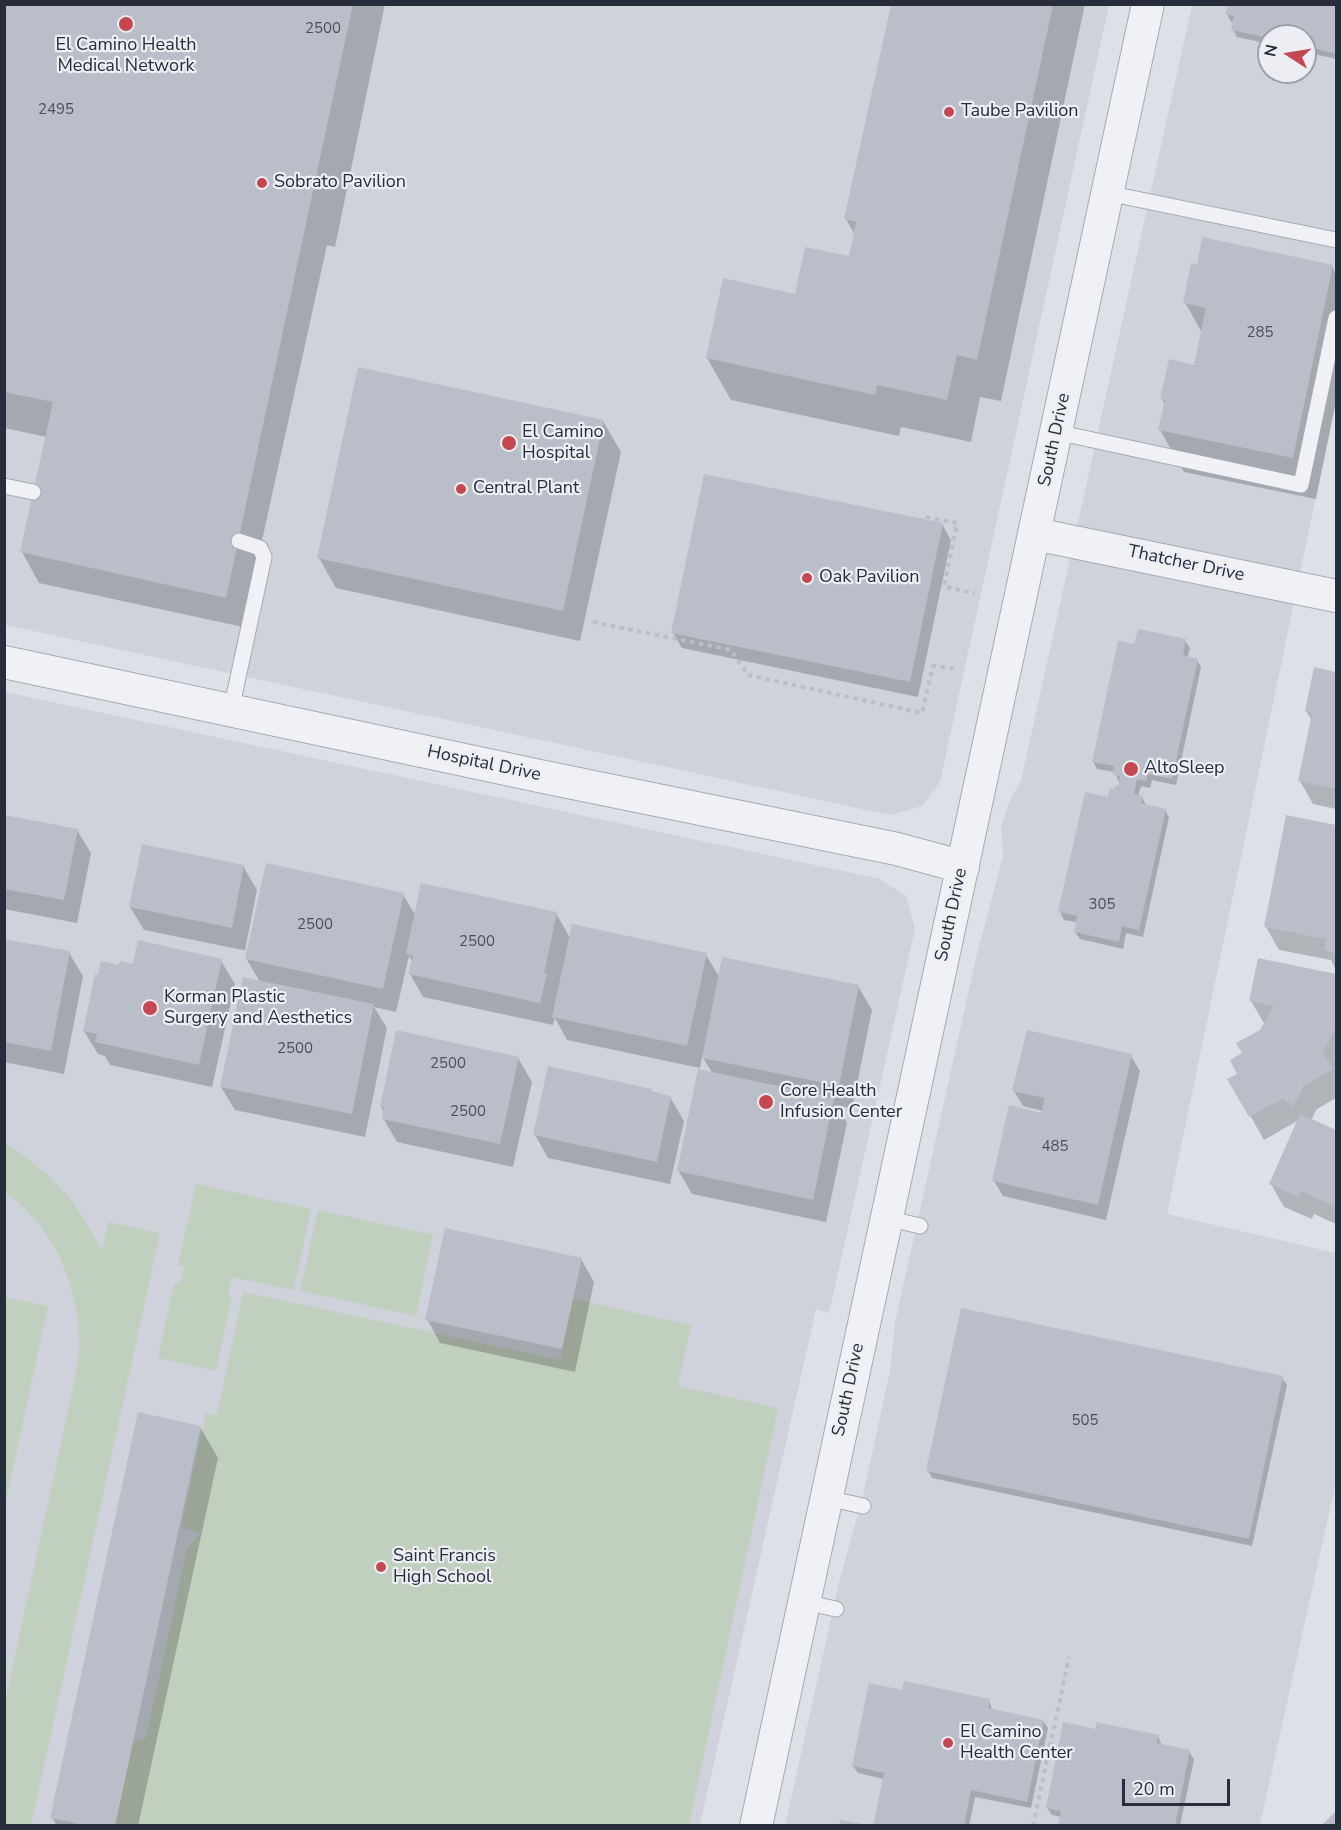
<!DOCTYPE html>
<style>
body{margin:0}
#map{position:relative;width:1341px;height:1830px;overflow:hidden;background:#dde0e6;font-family:"Nunito Sans",sans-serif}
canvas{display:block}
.frame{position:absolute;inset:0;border:6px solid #272d3b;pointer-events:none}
.north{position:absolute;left:1257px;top:24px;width:60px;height:60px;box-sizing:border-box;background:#eceef4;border:2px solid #9da1aa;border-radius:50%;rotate:282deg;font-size:16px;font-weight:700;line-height:24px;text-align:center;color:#272d3b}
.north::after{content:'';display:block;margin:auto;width:21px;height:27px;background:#c54850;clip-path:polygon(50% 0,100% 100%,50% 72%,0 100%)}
.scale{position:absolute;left:1122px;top:1779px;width:108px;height:27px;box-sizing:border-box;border:3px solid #272d3b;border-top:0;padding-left:8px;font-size:18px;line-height:21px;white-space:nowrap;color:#272d3b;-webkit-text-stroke:4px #eceef4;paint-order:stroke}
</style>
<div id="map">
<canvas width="1341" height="1830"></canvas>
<div class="frame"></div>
<div class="north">N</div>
<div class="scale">20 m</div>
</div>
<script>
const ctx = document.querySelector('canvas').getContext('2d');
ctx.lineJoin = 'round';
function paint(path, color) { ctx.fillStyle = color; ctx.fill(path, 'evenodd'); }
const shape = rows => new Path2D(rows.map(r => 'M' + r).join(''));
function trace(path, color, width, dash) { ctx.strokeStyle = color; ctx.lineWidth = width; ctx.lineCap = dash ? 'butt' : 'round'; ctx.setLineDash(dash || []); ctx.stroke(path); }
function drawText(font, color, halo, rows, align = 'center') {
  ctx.font = font + ' "Nunito Sans",sans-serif'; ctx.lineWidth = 4.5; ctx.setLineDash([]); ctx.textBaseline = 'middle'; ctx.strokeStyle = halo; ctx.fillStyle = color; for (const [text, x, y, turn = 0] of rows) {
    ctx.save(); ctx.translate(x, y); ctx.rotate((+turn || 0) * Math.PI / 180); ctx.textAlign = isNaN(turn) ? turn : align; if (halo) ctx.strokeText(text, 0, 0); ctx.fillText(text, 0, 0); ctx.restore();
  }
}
const built = shape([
 [5,5,1109,5,940,782,922,806,890,815,5,625],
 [1192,5,1336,5,1336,400,1167,1214,1336,1253,1336,1482,1260,1825,785,1826,839,1583,863,1495,890,1371,895,1322,976,958,1003,856,1001,828,1008,804,1021,781],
 [1269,36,1305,36,1305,72,1269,72],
 [5,692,880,879,906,896,915,929,829,1313,816,1309,700,1825,5,1826]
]);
const green = shape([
 [5,1143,15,1149,46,1173,73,1201,102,1251,108,1222,160,1233,31,1826,5,1825,5,1702,75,1378,79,1347,77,1314,70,1283,58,1253,41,1226,19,1203,5,1192],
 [196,1184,311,1209,294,1290,232,1277,228,1295,232,1296,216,1371,158,1358,174,1283,180,1284,184,1266,178,1265],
 [318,1210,433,1235,416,1316,300,1291],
 [243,1292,560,1360,573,1299,691,1325,678,1386,778,1408,689,1825,115,1826,133,1742,146,1738,187,1549,200,1533,181,1528,206,1413,217,1415],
 [5,1297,48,1306,5,1505,4,1297]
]);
const shadow = shape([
 [4,4,385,4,335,247,327,245,243,627,39,583,22,552,47,437,4,428],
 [892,4,1085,4,1001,401,980,397,971,442,901,427,899,436,731,400,707,358,850,258,855,235,846,219],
 [1229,4,1336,4,1336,59,1305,52,1305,36,1269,36,1269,44,1237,37,1233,30,1234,22,1231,22,1227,14],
 [1332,266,1336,274,1336,402,1316,499,1184,472,1160,430,1165,405,1162,399,1196,367,1202,333,1185,302],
 [603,421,621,452,580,641,336,588,319,558],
 [942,524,951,540,918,697,682,648,673,633],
 [1185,641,1190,648,1187,658,1197,660,1201,667,1176,785,1152,780,1150,788,1141,786,1138,796,1142,797,1146,805,1165,810,1169,817,1143,937,1126,933,1123,949,1080,939,1075,932,1077,922,1064,920,1060,912,1109,799,1119,788,1121,782,1119,782,1115,772,1097,769,1093,761,1135,646],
 [1315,669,1336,674,1336,809,1313,804,1300,781,1312,721,1306,711],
 [4,816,77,830,91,853,77,923,4,909],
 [1287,817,1336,826,1336,899,1335,910,1336,910,1336,970,1331,960,1279,950,1266,927],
 [243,866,257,890,245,950,248,951,403,895,416,916,556,913,570,938,706,955,720,978,858,986,872,1010,852,1109,837,1105,847,1123,826,1222,692,1194,678,1170,713,1074,702,1056,700,1068,567,1040,555,1018,553,1025,423,997,410,974,413,963,409,956,396,1012,374,1007,387,1028,365,1137,235,1110,221,1087,260,982,246,958,248,951,144,930,130,907],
 [4,940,69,953,83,976,64,1074,4,1062],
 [1259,960,1336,976,1336,1098,1317,1109,1311,1120,1336,1132,1336,1224,1314,1214,1312,1219,1284,1207,1271,1184,1299,1120,1264,1140,1230,1080,1239,1074,1244,1054,1265,1025,1251,1001],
 [221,961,235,984,212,1087,110,1065,105,1056,98,1054,84,1031,119,967],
 [1131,1056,1140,1071,1106,1220,1003,1196,994,1181,1043,1111,1023,1106,1014,1091],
 [518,1058,532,1082,513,1167,397,1142,383,1118,384,1112,381,1107],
 [651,1090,653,1093,670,1097,684,1121,670,1184,548,1158,535,1135],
 [581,1259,594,1282,575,1372,440,1343,427,1319],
 [1282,1378,1287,1385,1252,1546,932,1478,928,1471],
 [200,1427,218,1458,138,1826,57,1826,52,1817],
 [903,1692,989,1701,993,1711,1043,1721,1048,1728,1031,1808,975,1797,969,1826,874,1826,884,1779,858,1773,853,1766],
 [1097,1731,1158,1736,1162,1746,1189,1752,1194,1759,1180,1826,1059,1826,1061,1817,1052,1815,1047,1808]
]);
const building = shape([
 [4,4,353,4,226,598,20,552,53,402,4,392],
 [1228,4,1336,4,1336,54,1305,46,1305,36,1269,36,1269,38,1231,30,1234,16,1225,14],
 [891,5,1053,5,977,360,957,355,947,400,877,385,875,395,706,358,723,278,795,294,805,247,849,256,856,222,844,219],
 [1202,237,1333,265,1293,458,1158,430,1165,400,1160,399,1169,359,1194,365,1206,308,1183,303,1191,263,1197,265],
 [358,367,604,420,563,611,317,558],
 [704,474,943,523,910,682,671,633],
 [1138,629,1186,639,1183,655,1198,659,1172,779,1148,774,1146,781,1137,779,1134,794,1143,796,1141,803,1166,809,1139,930,1122,926,1119,942,1074,932,1077,916,1058,912,1085,792,1108,797,1110,788,1114,789,1115,786,1118,786,1120,776,1113,775,1114,766,1092,762,1118,641,1134,644],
 [1314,667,1336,672,1336,789,1298,781,1312,713,1305,711],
 [4,815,78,829,64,900,4,889],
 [1286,815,1336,825,1336,953,1324,950,1326,939,1264,927],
 [142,844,244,865,232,928,129,907],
 [266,863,404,893,383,989,245,959],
 [421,883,557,912,544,973,547,973,540,1003,408,974,413,956,406,954],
 [572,924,707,953,687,1046,552,1017],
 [4,939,70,951,51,1051,4,1042],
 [138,940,222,959,199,1065,95,1042,97,1034,83,1031,95,974,98,975,101,961,118,965,120,961,133,964],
 [722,957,859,985,839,1086,702,1058],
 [1258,958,1336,974,1336,1028,1323,1052,1333,1069,1304,1086,1293,1106,1282,1099,1249,1117,1227,1079,1237,1074,1230,1060,1242,1053,1236,1043,1260,1030,1274,1006,1249,1001],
 [243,977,374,1004,352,1114,220,1087],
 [396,1030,519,1057,500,1144,382,1119,384,1108,380,1107],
 [1027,1030,1132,1054,1098,1205,992,1181,1009,1105,1041,1113,1045,1098,1012,1091],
 [548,1066,652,1089,651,1091,671,1096,657,1162,533,1135],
 [698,1069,834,1098,813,1200,677,1171],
 [1300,1114,1336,1130,1336,1207,1301,1191,1299,1197,1269,1184],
 [445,1228,582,1258,562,1349,425,1320],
 [961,1308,1283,1376,1249,1539,926,1471],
 [138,1412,201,1426,115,1826,76,1826,76,1823,50,1818],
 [904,1681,990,1699,988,1708,1044,1720,1027,1802,971,1790,964,1826,873,1826,884,1773,852,1766,869,1683,902,1690],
 [1063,1722,1096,1729,1096,1722,1159,1735,1157,1743,1190,1750,1175,1826,1058,1826,1061,1811,1046,1808],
 [1336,1811,1336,1826,1321,1826],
 [840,1820,863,1824,863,1826,839,1826]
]);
const path = shape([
 [926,517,957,523,944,586,975,594],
 [593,622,731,650,748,675,922,713,933,666,957,669],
 [1033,1826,1069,1657]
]);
const service = shape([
 [1107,193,1336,240],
 [1056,432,1301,485,1336,318],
 [4,486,33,492],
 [231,710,264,557,260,548,239,541],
 [886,1218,920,1226],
 [827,1498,863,1506],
 [804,1602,836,1609]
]);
const minor = shape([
 [1035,534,1336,596],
 [4,662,544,777,897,849,963,867],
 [756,1826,1148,4]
]);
const markers = [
 [126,24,8,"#c54850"],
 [949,112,6,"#c54850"],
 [262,183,6,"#c54850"],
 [509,443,8,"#c54850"],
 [461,489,6,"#c54850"],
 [807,578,6,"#c54850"],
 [1131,769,8,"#c54850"],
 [150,1008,8,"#c54850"],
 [766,1102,8,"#c54850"],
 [381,1567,6,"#c54850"],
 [948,1743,6,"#c54850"]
];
const numberNames = [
 ["2500",323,29],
 ["2495",56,110],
 ["285",1260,333],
 ["305",1102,905],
 ["2500",315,925],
 ["2500",477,942],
 ["2500",295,1049],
 ["2500",448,1064],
 ["2500",468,1112],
 ["485",1055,1147],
 ["505",1085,1421]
];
const poiNames = [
 ["El Camino Health",126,46,"center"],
 ["Medical Network",126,67,"center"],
 ["Taube Pavilion",961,112],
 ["Sobrato Pavilion",274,183],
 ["El Camino",522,433],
 ["Hospital",522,454],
 ["Central Plant",473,489],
 ["Oak Pavilion",819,578],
 ["AltoSleep",1144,769],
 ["Korman Plastic",164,998],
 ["Surgery and Aesthetics",164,1019],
 ["Core Health",780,1092],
 ["Infusion Center",780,1113],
 ["Saint Francis",393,1557],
 ["High School",393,1578],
 ["El Camino",960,1733],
 ["Health Center",960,1754]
];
const streetNames = [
 ["South Drive",1055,440,-78],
 ["Thatcher Drive",1186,564,12],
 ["Hospital Drive",484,764,12],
 ["South Drive",952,915,-78],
 ["South Drive",849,1390,-78]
];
paint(built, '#cfd2db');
paint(green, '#c1cfbe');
paint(shadow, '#0003');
paint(building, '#babec8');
trace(service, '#a6aab3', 17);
trace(minor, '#a6aab3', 34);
trace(path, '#bbbec4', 4, [4.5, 4.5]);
trace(service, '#eff1f4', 15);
trace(minor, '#eff1f4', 32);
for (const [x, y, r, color] of markers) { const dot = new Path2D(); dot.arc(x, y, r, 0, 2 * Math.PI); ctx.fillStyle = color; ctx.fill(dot); trace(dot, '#eceef4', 2); }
drawText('15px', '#4c515e', null, numberNames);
drawText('18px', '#272d3b', '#eceef4', poiNames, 'left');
drawText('18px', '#272d3b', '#eceef4', streetNames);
</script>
